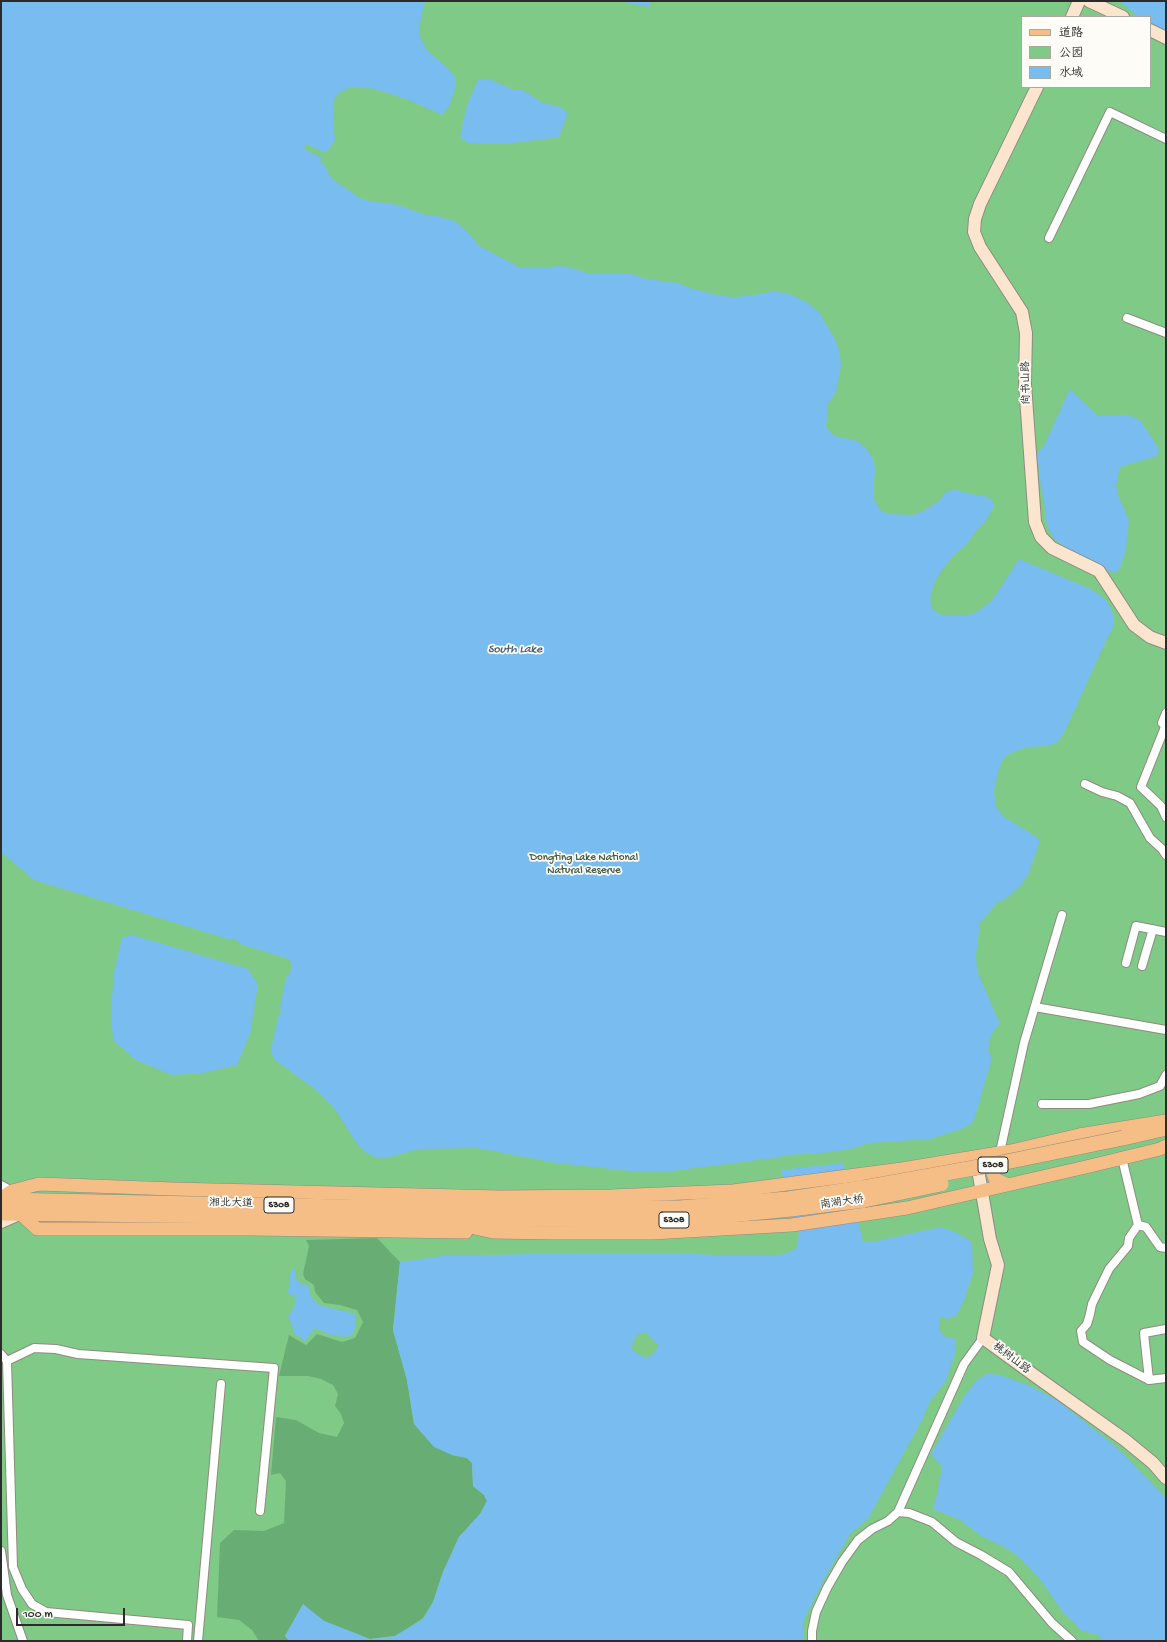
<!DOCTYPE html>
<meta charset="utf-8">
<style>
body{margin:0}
#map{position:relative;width:1167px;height:1642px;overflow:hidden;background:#f2ebd4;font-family:"Gochi Hand","LXGW WenKai TC",sans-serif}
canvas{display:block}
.frame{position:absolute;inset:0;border:2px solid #2b2b2b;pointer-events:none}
.legend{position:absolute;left:1021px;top:16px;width:130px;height:72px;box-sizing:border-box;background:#fdfcf7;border:1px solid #a9a8a5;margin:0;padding:5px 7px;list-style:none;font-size:12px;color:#2b2b2b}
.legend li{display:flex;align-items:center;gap:8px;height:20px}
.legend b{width:20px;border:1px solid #a9a8a5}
.scale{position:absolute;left:16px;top:1608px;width:109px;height:18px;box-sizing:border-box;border:2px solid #2b2b2b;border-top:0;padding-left:5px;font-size:12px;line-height:14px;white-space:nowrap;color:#2b2b2b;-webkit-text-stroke:3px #fdfcf7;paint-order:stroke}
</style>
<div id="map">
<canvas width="1167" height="1642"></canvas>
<div class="frame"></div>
<ul class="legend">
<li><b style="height:5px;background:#f5be86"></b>道路</li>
<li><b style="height:11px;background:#80ca87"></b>公园</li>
<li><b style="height:11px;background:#79bcef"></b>水域</li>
</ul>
<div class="scale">100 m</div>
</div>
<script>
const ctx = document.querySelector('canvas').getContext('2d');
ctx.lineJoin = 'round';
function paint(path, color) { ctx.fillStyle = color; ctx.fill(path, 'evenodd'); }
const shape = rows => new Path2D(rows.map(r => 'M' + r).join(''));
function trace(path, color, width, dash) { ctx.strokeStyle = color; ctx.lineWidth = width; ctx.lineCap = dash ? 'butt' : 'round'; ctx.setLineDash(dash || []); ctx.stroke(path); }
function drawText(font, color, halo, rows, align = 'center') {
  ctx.font = font + ' "Gochi Hand","LXGW WenKai TC",sans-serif'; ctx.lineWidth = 3.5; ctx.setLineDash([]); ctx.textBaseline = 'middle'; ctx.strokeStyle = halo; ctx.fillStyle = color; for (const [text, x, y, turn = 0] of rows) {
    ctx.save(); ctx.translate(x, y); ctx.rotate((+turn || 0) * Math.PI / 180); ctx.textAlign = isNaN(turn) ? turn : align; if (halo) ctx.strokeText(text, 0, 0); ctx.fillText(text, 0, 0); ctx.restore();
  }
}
const green = shape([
 [1,1,1166,1,1166,1641,1,1641],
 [1022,17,1150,17,1150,87,1022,87]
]);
const forest = shape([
 [377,1238,400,1262,393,1330,407,1380,414,1424,452,1455,467,1458,472,1463,473,1486,484,1495,487,1501,480,1514,459,1537,443,1572,433,1602,423,1618,408,1628,395,1636,370,1639,324,1621,303,1605,285,1636,289,1641,259,1641,252,1630,239,1620,217,1617,220,1543,234,1530,264,1531,284,1523,286,1481,280,1473,271,1475,276,1417,296,1420,319,1433,337,1437,344,1423,341,1414,335,1406,338,1394,333,1385,321,1379,308,1376,279,1376,289,1335,306,1345,317,1334,342,1342,355,1338,363,1322,357,1310,340,1305,324,1303,315,1292,314,1285,305,1279,303,1274,309,1246,306,1240]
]);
const water = shape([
 [1,1,425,1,419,27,420,37,427,50,447,68,455,77,456,86,449,106,442,115,409,100,375,89,351,87,340,92,334,100,333,120,335,140,326,153,306,144,304,149,322,158,320,162,326,167,329,175,335,181,360,198,372,202,389,203,404,207,428,216,437,216,454,221,468,232,479,246,519,267,542,268,559,266,569,267,590,274,613,273,632,274,647,279,678,283,690,288,720,296,736,297,755,295,774,291,792,295,806,302,819,312,835,339,840,353,841,366,836,392,828,404,826,427,832,434,841,438,850,439,859,442,866,448,873,459,875,469,873,497,880,510,888,514,912,515,922,512,939,501,947,491,957,490,970,494,984,496,992,500,994,507,985,522,977,530,966,545,952,557,942,570,934,583,930,599,933,610,944,616,968,615,979,611,991,601,1001,587,1019,559,1088,588,1097,593,1107,602,1112,610,1114,620,1113,628,1107,639,1065,731,1058,742,1049,746,1027,747,1009,754,1003,759,998,773,994,791,996,807,1004,817,1035,836,1040,841,1028,875,1022,884,1008,897,997,903,980,923,976,955,977,971,1000,1024,994,1030,990,1039,988,1050,992,1058,975,1117,971,1124,964,1128,930,1139,870,1143,854,1148,833,1152,789,1155,774,1158,672,1171,639,1172,557,1163,477,1148,419,1149,386,1158,374,1157,364,1151,355,1141,335,1109,316,1090,275,1060,272,1054,272,1045,278,1018,281,1012,280,1007,286,978,290,973,292,965,289,959,240,944,236,939,228,939,34,880,2,853],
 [620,1,650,1,649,7],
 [1119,1,1166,1,1166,34,1150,24,1150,17,1139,17],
 [489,79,514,90,521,89,543,103,560,107,568,113,559,137,506,144,468,143,460,137,467,105,478,80],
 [1070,389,1098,416,1128,415,1140,420,1159,449,1157,456,1120,467,1116,486,1119,498,1129,520,1126,550,1119,570,1115,573,1102,568,1067,548,1054,539,1048,528,1045,515,1044,499,1041,488,1037,454,1044,446],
 [132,935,248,969,258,985,250,1034,237,1065,203,1073,172,1075,136,1060,113,1040,111,1012,114,972,122,938],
 [843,1163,863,1241,877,1241,941,1227,957,1233,972,1242,973,1273,965,1298,957,1315,948,1319,940,1317,939,1331,946,1337,955,1339,956,1350,946,1381,930,1401,922,1420,868,1519,850,1534,822,1583,803,1622,804,1641,289,1641,285,1636,303,1604,324,1621,370,1639,395,1636,423,1619,433,1602,443,1572,459,1537,480,1514,487,1501,484,1495,473,1486,472,1463,467,1458,452,1455,434,1447,414,1424,407,1380,393,1330,400,1262,442,1256,580,1253,678,1253,730,1256,781,1255,796,1249,799,1235,781,1170],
 [646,1332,651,1338,659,1345,654,1353,648,1358,639,1355,632,1349,633,1341,638,1334],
 [295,1269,295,1278,301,1284,308,1285,311,1297,319,1305,355,1314,356,1324,353,1334,346,1337,331,1335,315,1328,305,1341,295,1334,288,1316,294,1308,296,1298,288,1293,291,1270],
 [987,1374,1000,1375,1030,1386,1058,1401,1114,1445,1166,1498,1166,1641,1103,1641,1098,1635,1080,1630,1074,1622,1065,1615,1039,1578,1019,1557,1004,1547,981,1536,960,1520,933,1509,937,1495,942,1467,931,1454,965,1395,977,1380]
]);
const street = shape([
 [1049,238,1110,112,1166,139],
 [1127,318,1166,333],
 [1166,713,1162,723,1166,727],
 [1165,727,1141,787,1161,806,1166,817],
 [1085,784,1102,792,1117,796,1130,803,1150,838,1162,849,1166,855],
 [1126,963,1136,926,1166,932],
 [1142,966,1153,929],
 [1035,1007,1166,1030],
 [1042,1104,1089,1104,1139,1094,1160,1086,1166,1075],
 [1000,1152,1024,1043,1062,915],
 [1122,1158,1138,1225,1129,1238,1128,1246,1109,1269,1092,1304,1090,1314,1087,1324,1081,1331,1083,1342,1110,1360,1149,1380,1166,1378],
 [1,1185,12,1191],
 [1138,1225,1146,1227,1160,1247,1166,1248],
 [1,1354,7,1361,13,1567,22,1589,32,1604,46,1612,188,1625,187,1641],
 [7,1361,34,1348,56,1349,78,1354,274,1368,260,1511],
 [1149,1380,1144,1333,1166,1329],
 [898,1512,909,1513,932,1522,956,1542,981,1555,1009,1572,1052,1623,1072,1641],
 [1,1551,7,1595,23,1641],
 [198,1641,221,1384],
 [812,1641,812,1631,816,1612,827,1588,842,1562,858,1540,872,1529,888,1521,898,1512,964,1364,983,1338]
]);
const secondary = shape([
 [1089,1,1123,17],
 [1072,17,1079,1],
 [1150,30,1166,38],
 [1037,87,980,204,975,219,974,232,980,247,1022,312,1026,333,1025,384,1035,522,1041,537,1052,548,1099,571,1134,625,1150,637,1166,643],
 [976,1158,990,1239,998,1265,983,1338,1038,1378,1125,1440,1153,1463,1166,1478],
 [1,1222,19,1214]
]);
const primary = shape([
 [997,1157,994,1161,992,1171,995,1179,1008,1185],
 [1,1198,12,1191,39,1184,173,1189,500,1197,611,1196,733,1191,902,1169,1011,1151,1079,1135,1166,1121],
 [20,1213,37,1229,252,1229,466,1232],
 [452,1223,493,1232,555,1233,652,1233,792,1225,907,1208,1090,1166,1160,1149,1166,1146]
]);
const highway = shape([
 [1123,1138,1166,1128],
 [1,1200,343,1207,680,1208,788,1199,863,1188],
 [1,1213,485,1219,679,1220,791,1209,864,1200]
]);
const highwayBridge = shape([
 [863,1188,1001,1163,1123,1138],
 [864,1200,941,1184]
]);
const shields = [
 [993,1165,30],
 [279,1205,30],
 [674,1220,30]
];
const shieldNames = [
 ["S308",993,1165],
 ["S308",279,1205],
 ["S308",674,1220]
];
const streetNames = [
 ["尚书山路",1027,383,-91],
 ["南湖大桥",842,1203,-8],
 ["湘北大道",231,1204,1],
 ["桃树山路",1011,1359,37]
];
const parkNames = [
 ["Dongting Lake National",584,858],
 ["Natural Reserve",584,871]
];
const waterNames = [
 ["South Lake",515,650]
];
paint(green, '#80ca87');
paint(forest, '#68ae74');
paint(water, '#79bcef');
trace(street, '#8e8b80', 10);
trace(secondary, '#8e8b80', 14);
trace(primary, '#8e8b80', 14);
trace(highway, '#8e8b80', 16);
trace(street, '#fff', 8);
trace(secondary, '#fbe5cf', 12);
trace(primary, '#f5be86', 13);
trace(highway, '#f5be86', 15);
trace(highwayBridge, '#8e8b80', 16, []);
trace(highwayBridge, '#f5be86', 15);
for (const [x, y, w] of shields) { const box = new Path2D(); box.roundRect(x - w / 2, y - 8, w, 16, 3); ctx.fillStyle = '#fdfcf7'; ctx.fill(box); trace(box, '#2b2b2b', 1); }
drawText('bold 10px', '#2b2b2b', null, shieldNames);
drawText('11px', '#2b2b2b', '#fdfcf7', streetNames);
drawText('11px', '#445b47', '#fdfcf7', parkNames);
drawText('italic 12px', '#465e70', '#fdfcf7', waterNames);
</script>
